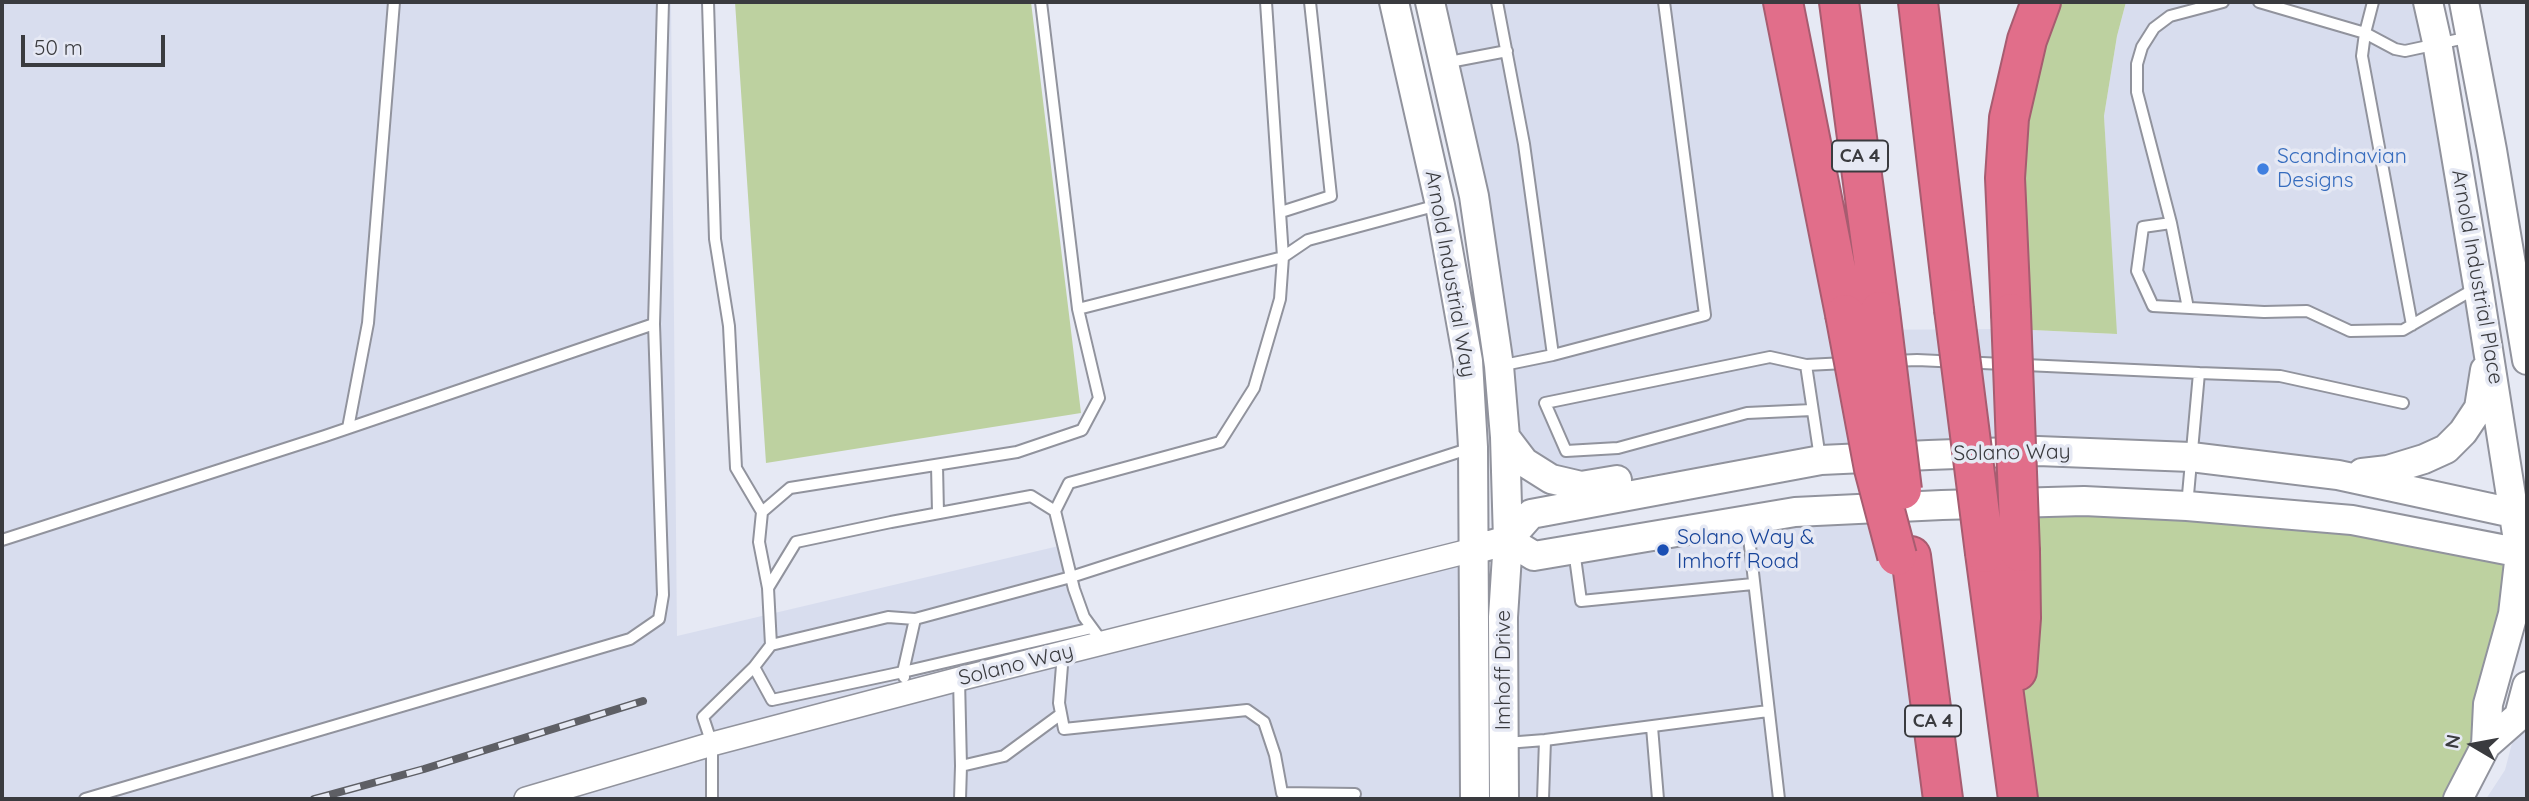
<!DOCTYPE html>
<style>
body{margin:0}
#map{position:relative;width:2529px;height:801px;overflow:hidden;background:#e6e9f4;font-family:Quicksand,sans-serif}
canvas{display:block}
.frame{position:absolute;inset:0;border:4px solid #3a3b3f;pointer-events:none}
.north{position:absolute;left:2438px;top:710px;width:70px;height:70px;-webkit-text-stroke:5px #e6e9f4;paint-order:stroke;rotate:280deg;font-size:19px;font-weight:700;line-height:28px;text-align:center;color:#3a3b3f}
.north::after{content:'';display:block;margin:auto;width:24px;height:32px;background:#3a3b3f;clip-path:polygon(50% 0,100% 100%,50% 72%,0 100%)}
.scale{position:absolute;left:21px;top:35px;width:144px;height:32px;box-sizing:border-box;border:4px solid #3a3b3f;border-top:0;padding-left:9px;font-size:21px;line-height:24px;white-space:nowrap;color:#3a3b3f;-webkit-text-stroke:5px #e6e9f4;paint-order:stroke}
</style>
<div id="map">
<canvas width="2529" height="801"></canvas>
<div class="frame"></div>
<div class="north">N</div>
<div class="scale">50 m</div>
</div>
<script>
const ctx = document.querySelector('canvas').getContext('2d');
ctx.lineJoin = 'round';
function paint(path, color) { ctx.fillStyle = color; ctx.fill(path, 'evenodd'); }
const shape = rows => new Path2D(rows.map(r => 'M' + r).join(''));
function trace(path, color, width, dash) { ctx.strokeStyle = color; ctx.lineWidth = width; ctx.lineCap = dash ? 'butt' : 'round'; ctx.setLineDash(dash || []); ctx.stroke(path); }
function drawText(font, color, halo, rows, align = 'center') {
  ctx.font = font + ' Quicksand,sans-serif'; ctx.lineWidth = 7; ctx.setLineDash([]); ctx.textBaseline = 'middle'; ctx.strokeStyle = halo; ctx.fillStyle = color; for (const [text, x, y, turn = 0] of rows) {
    ctx.save(); ctx.translate(x, y); ctx.rotate((+turn || 0) * Math.PI / 180); ctx.textAlign = isNaN(turn) ? turn : align; if (halo) ctx.strokeText(text, 0, 0); ctx.fillText(text, 0, 0); ctx.restore();
  }
}
const built = shape([
 [2,2,671,2,677,636,1063,545,1084,617,1103,643,1473,550,1475,799,2,799],
 [1430,2,1782,2,1849,330,2011,329,2116,334,2104,116,2117,36,2126,2,2428,2,2489,350,2463,432,2388,470,2191,457,1753,472,1727,463,1581,486,1524,462],
 [1904,507,1943,799,1504,799,1508,540,1534,556],
 [2527,686,2527,799,2486,799,2505,770]
]);
const green = shape([
 [735,2,1031,2,1081,413,766,463],
 [2041,2,2126,2,2117,36,2104,116,2117,334,2011,329,2005,178],
 [2018,498,2187,506,2520,553,2488,704,2456,782,2446,799,2018,799]
]);
const service = shape([
 [708,2,715,239,729,326,736,468,762,512],
 [1497,2,1524,144,1553,355],
 [2223,2,2170,16,2154,28,2142,47,2137,64,2137,92,2171,223,2143,227,2137,271,2153,306,2264,312,2307,311,2350,331,2403,330,2476,288],
 [2259,2,2365,33,2395,49,2405,51,2470,37],
 [2373,2,2365,33,2362,56,2412,325],
 [1444,63,1507,51],
 [1281,212,1331,196,1310,2],
 [2171,223,2188,308],
 [1078,309,1283,257,1266,2],
 [1894,361,1917,360,2199,373],
 [1806,365,1770,357,1545,403,1566,451,1618,448,1747,413,1812,410],
 [1499,366,1553,355,1705,315,1664,2],
 [348,428,368,323,394,2],
 [1820,458,1806,365,1846,363],
 [937,465,938,513],
 [2187,506,2199,373,2280,376,2403,403],
 [1747,520,1779,799],
 [2,540,325,436,654,324,663,2],
 [1574,550,1581,601,1753,584],
 [768,588,759,542,762,512,790,488,1017,452,1082,430,1099,398,1078,309,1041,2],
 [1103,643,1084,617,1074,589,1055,511,1069,483,1220,442,1254,388,1280,299,1283,257,1308,240,1438,205],
 [771,645,888,617,915,619],
 [1063,653,1059,703,1064,729,1247,710,1264,722,1275,755,1282,793,1355,794],
 [754,667,772,700,903,672,915,619,1071,577,1471,448],
 [904,677,903,672,1092,628],
 [959,679,961,766,1004,756,1061,714],
 [1652,727,1658,799],
 [1506,743,1545,740,1768,711],
 [85,799,630,639,659,619,663,595,654,324],
 [712,799,712,744,703,717,754,667,771,645,768,588,796,542,891,522,1031,496,1055,511],
 [960,799,961,766],
 [1543,799,1545,740]
]);
const minor = shape([
 [526,799,712,744,959,679,1473,550]
]);
const tertiary = shape([
 [1394,2,1440,205,1468,361,1473,447,1475,799],
 [1430,2,1474,196,1499,366,1505,437,1508,540,1503,617,1504,799],
 [2428,2,2437,42,2478,286,2520,553,2513,614,2488,704,2486,745],
 [2464,2,2492,150,2527,360],
 [1505,437,1524,462,1551,479,1581,486,1617,480],
 [2362,473,2388,470,2424,459,2446,449,2463,432,2479,408,2485,370],
 [1508,540,1534,556,1795,512,1942,505,2084,501,2187,506,2352,520,2527,554],
 [1473,550,1508,540,1531,514,1821,460,1929,455,2038,451,2191,457,2338,475,2527,516],
 [2458,799,2486,745,2519,716,2527,686]
]);
const motorway = shape([
 [1783,2,1845,314],
 [1839,2,1880,311],
 [1918,2,1954,309],
 [2011,313,2005,178,2009,118,2027,40,2041,2],
 [1985,553,2018,799],
 [1911,556,1943,799],
 [2017,671,2021,618,2020,552]
]);
const rail = shape([
 [314,799,424,769,643,701]
]);
const motorwayBridge = shape([
 [1954,309,1985,553],
 [1880,311,1902,490],
 [2011,313,2020,552],
 [1845,314,1874,469,1897,556]
]);
const markers = [
 [2263,169,7,"#3f7fe0"],
 [1663,550,7,"#1a4fb4"]
];
const shields = [
 [1860,156,56],
 [1933,721,56]
];
const shieldNames = [
 ["CA 4",1860,156],
 ["CA 4",1933,721]
];
const shopNames = [
 ["Scandinavian",2277,157],
 ["Designs",2277,181]
];
const streetNames = [
 ["Arnold Industrial Way",1450,274,80],
 ["Arnold Industrial Place",2477,277,80],
 ["Solano Way",2012,453,-1],
 ["Solano Way",1016,665,-14],
 ["Imhoff Drive",1504,670,-90]
];
const transitNames = [
 ["Solano Way &",1677,538],
 ["Imhoff Road",1677,562]
];
paint(built, '#d8ddee');
paint(green, '#bdd1a0');
trace(service, '#91939d', 14);
trace(minor, '#91939d', 26);
trace(tertiary, '#91939d', 32);
trace(motorway, '#a75c70', 42);
trace(service, '#fff', 10);
trace(minor, '#fff', 23);
trace(tertiary, '#fff', 28);
trace(motorway, '#e16e8a', 38);
trace(rail, '#5e5f65', 8);
trace(rail, '#e6e9f4', 5, [16]);
trace(motorwayBridge, '#a75c70', 42, []);
trace(motorwayBridge, '#e16e8a', 38);
for (const [x, y, r, color] of markers) { const dot = new Path2D(); dot.arc(x, y, r, 0, 2 * Math.PI); ctx.fillStyle = color; ctx.fill(dot); trace(dot, '#e6e9f4', 2.5); }
for (const [x, y, w] of shields) { const box = new Path2D(); box.roundRect(x - w / 2, y - 15.5, w, 31, 5); ctx.fillStyle = '#e6e9f4'; ctx.fill(box); trace(box, '#3a3b3f', 2); }
drawText('bold 19px', '#3a3b3f', null, shieldNames);
drawText('21px', '#366cbe', '#e6e9f4', shopNames, 'left');
drawText('21px', '#3a3b3f', '#e6e9f4', streetNames);
drawText('21px', '#164399', '#e6e9f4', transitNames, 'left');
</script>
